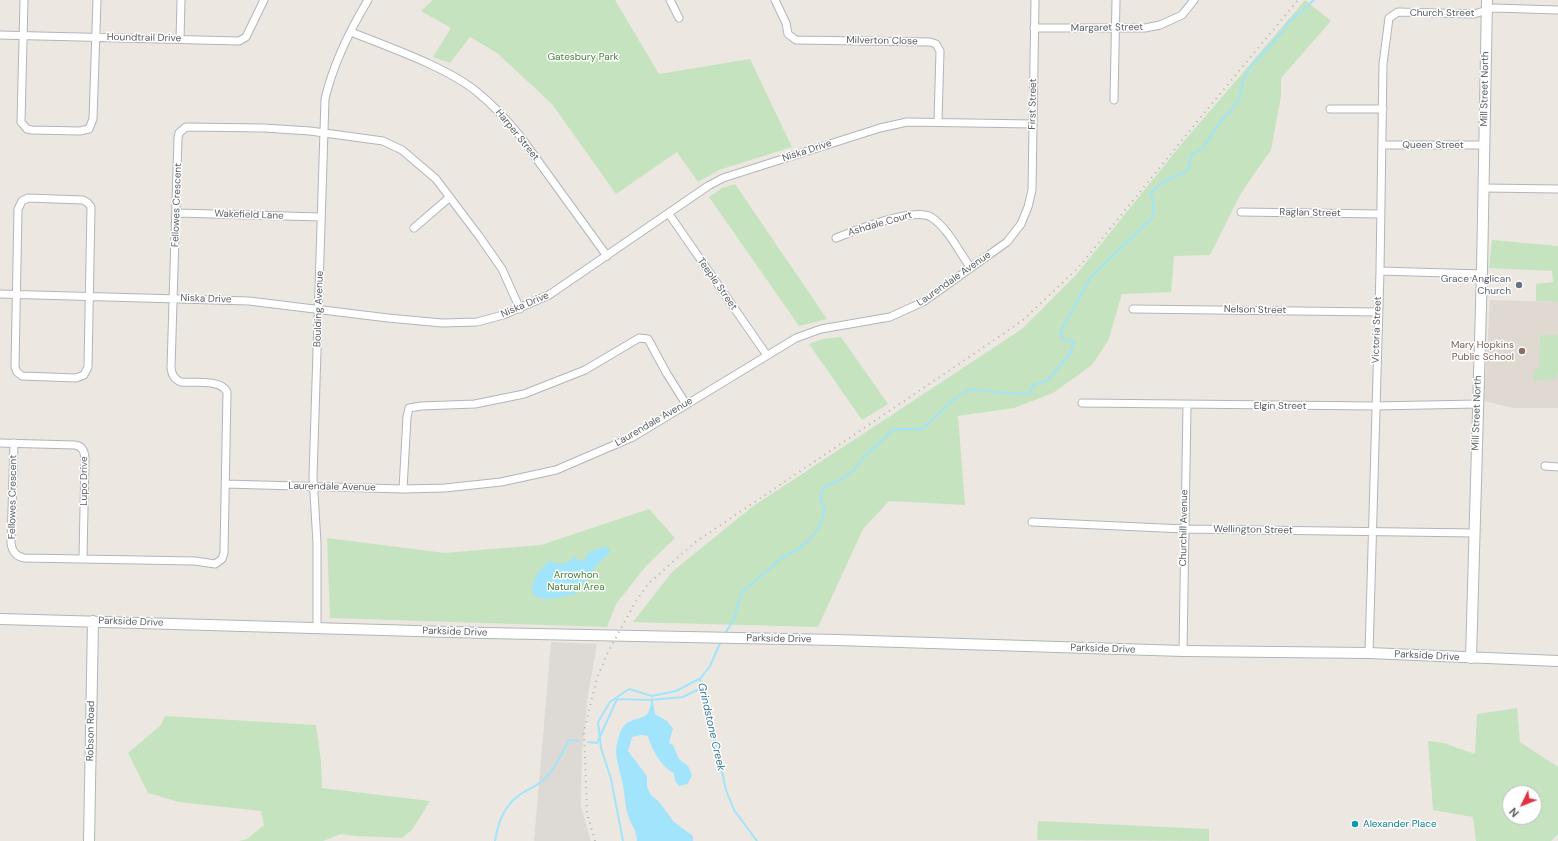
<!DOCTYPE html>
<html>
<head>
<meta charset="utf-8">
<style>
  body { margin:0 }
  #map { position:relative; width:1558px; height:841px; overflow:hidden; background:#ece8e1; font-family:"DM Sans",sans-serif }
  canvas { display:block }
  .north { position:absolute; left:1502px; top:785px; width:40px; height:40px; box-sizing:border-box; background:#fff; border:1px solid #bdbfc0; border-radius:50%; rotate:227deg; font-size:11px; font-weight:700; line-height:16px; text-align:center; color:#5a5f61 }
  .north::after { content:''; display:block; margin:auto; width:14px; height:18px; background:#e13244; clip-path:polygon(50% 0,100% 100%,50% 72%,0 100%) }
</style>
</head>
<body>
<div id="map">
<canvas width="1558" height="841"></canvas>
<div class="north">N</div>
</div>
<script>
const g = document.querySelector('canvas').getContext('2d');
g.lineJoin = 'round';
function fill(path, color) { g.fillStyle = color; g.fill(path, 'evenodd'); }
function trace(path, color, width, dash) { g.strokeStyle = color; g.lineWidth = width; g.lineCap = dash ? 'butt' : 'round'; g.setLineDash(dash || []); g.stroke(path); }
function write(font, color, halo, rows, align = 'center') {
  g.font = font + ' "DM Sans",sans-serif'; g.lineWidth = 3; g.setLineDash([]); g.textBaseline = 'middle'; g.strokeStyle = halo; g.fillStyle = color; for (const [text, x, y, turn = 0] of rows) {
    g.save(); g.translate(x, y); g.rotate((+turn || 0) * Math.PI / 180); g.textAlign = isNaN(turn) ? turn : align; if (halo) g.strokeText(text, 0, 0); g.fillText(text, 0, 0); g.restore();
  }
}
const industrial = new Path2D(`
  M551 642 597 644 588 696 582 752 581 806 591 841H534Z`);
const education = new Path2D(`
  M1490 300 1558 302V408H1513L1484 401Z`);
const green = new Path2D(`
  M433 0H615L659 74 750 59 792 147 719 170 698 182 677 152 616 194 552 104 497 53 470 37 450 63 433 57 451 28 421 11Z
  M1305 0 1331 21 1281 78V96L1271 150 1241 193 1210 255 1174 256 1171 292 1122 294 1108 341 1092 365 1053 393 1014 408 958 416 965 505 889 501 863 529 818 627 633 622 673 571 752 507 1022 329 1076 275 1180 146Z
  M735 184 827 319 799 326 709 197 722 188Z
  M1492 240 1558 246V302L1536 301V284L1553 282 1552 271 1489 268Z
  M1540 335H1558V373L1555 379 1533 380 1534 369H1539Z
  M841 337 888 404 862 420 809 344 823 339Z
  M649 509 675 538 646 566 616 604 607 627 330 618 327 538 445 553 541 545Z
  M1517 708 1520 742 1558 767V834L1551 841H1476L1473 817 1433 810 1428 741 1444 743 1475 754 1477 714ZM1510 793H1534V817H1510Z
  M165 716 316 725 321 761 322 788 430 801 412 830 402 838 355 836 341 834 323 841H239L247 839 264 825 261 811 179 802 148 793 128 753 161 725Z
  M1038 821 1209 829V841L1037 840Z`);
const water = new Path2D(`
  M604 547 609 548 610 552 595 567 577 593 563 597 544 599 538 598 532 592C532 577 539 571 549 561L560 564 571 561 573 557 581 561 585 559 589 552Z
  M652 696 655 714 667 721 673 728 669 743 673 745 679 759 688 766 692 775 688 784 679 786 675 781 674 773C662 768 651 749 648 736L641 735 632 737 628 751 647 776V787L651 795 659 802 674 822 693 836V841H637C636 828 633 829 629 818 625 808 625 796 623 785 619 763 611 753 621 731 627 715 645 722 649 711 651 707 651 700 652 696Z`);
const stream = new Path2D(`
  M724 635 733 621 742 592 782 558 797 550 810 539 821 524 825 509 820 498 824 487 842 479 854 470 864 457 894 429H922L958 396 970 389 1003 393 1029 394 1033 385 1047 381 1070 354 1074 341 1063 340 1060 332 1091 277 1153 217 1154 207 1151 192 1164 182 1188 170 1191 155 1203 148 1220 122 1230 112 1239 99 1243 81 1252 65 1279 36 1289 22 1314 0
  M721 641 710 666 700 679 707 713 717 748 726 790 734 810 757 841
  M588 742 597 743 617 699 650 700 683 697 701 688
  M495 841C498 823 503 808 518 796 526 790 535 787 542 781 554 771 562 754 569 740L579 741
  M623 841 611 779 601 748 598 722 610 702 629 689 652 696 676 691 699 679`);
const street = new Path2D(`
  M24 0 21 122 27 129 32 130 80 131 89 129 93 119 97 0
  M670 0 679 18
  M775 0 786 23 788 34 796 40 930 42 936 44 940 51 938 122
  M1034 28H1145L1160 25 1182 15 1194 0
  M351 32C388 47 447 67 477 92 493 105 507 120 520 136L607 256
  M0 35 239 41 246 37 264 0
  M180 39 181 0
  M1114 100 1116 0
  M1330 109H1383
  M1383 145H1484
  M1484 188 1558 189
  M28 198 83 200 88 203 91 207 88 367 84 375 76 378 22 376 17 372 15 367 18 209 22 201Z
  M1241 212 1380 214
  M177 213 321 217
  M669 214 766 354
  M414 228 450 197
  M836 238C856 230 913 207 931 217 948 228 959 252 971 268
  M1380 271 1482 274
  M0 294 249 301 388 318 442 323 477 322 503 315 549 295 708 186 723 178 880 128 907 122 1033 124
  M1133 309 1378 312
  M1082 403 1375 406 1477 404
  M0 443 75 445C83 446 85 453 85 460L83 558
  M14 443 11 543C12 551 15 556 24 558L195 561 215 564 222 559 224 553 227 392C221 379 194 383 181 382 174 379 172 375 171 368L178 138 179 133 186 127 264 128 310 131 383 141 402 150 436 179 479 236 502 269 520 309
  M1545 466 1558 467
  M226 484 403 489 445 488 501 482 556 470 633 437 796 338 821 329 890 317 923 302 1007 242 1021 224 1028 207 1032 190 1035 0
  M403 489 407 417 409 408 421 406 475 404 524 394 585 370 639 338 648 339 667 374 686 404
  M1032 522 1184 529 1474 533
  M317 627V543L313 477 325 99C333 65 350 30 368 0
  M1183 651 1187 406
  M1369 653 1380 271 1383 64 1389 18 1398 12 1474 14 1494 8 1558 10`);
const secondary = new Path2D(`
  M0 619 486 633 837 640 1183 651 1369 653 1558 661
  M1471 658 1482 270 1487 0
  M89 841 93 621`);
const rail = new Path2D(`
  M595 841 587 813 584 731 597 678 608 652 636 601 648 584 694 543 984 347 1023 320 1078 268 1205 112 1298 0`);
const markers = [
  [1519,285,4,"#6b7280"],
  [1522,351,4,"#8d6e63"],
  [1355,824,4,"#0f9aa8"]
];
const streetNames = [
  ["Church Street",1442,13],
  ["Margaret Street",1107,28,-1],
  ["Houndtrail Drive",144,38,1],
  ["Milverton Close",882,41,1],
  ["Mill Street North",1485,89,-89],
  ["First Street",1033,104,-89],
  ["Harper Street",517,135,51],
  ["Queen Street",1433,145],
  ["Niska Drive",807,151,-18],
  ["Fellowes Crescent",177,205,-88],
  ["Raglan Street",1310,213,1],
  ["Wakefield Lane",249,215,2],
  ["Ashdale Court",880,224,-16],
  ["Laurendale Avenue",954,279,-35],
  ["Teeple Street",717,284,55],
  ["Niska Drive",206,299,2],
  ["Niska Drive",525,305,-23],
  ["Boulding Avenue",319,309,-88],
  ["Nelson Street",1255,310,1],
  ["Victoria Street",1377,330,-88],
  ["Elgin Street",1280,406],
  ["Mill Street North",1477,413,-88],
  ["Laurendale Avenue",654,422,-30],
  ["Lupo Drive",84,481,-90],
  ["Laurendale Avenue",332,487,1],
  ["Fellowes Crescent",13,497,-89],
  ["Churchill Avenue",1184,528,-89],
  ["Wellington Street",1253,530,1],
  ["Parkside Drive",131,622,2],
  ["Parkside Drive",455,632,2],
  ["Parkside Drive",779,639,1],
  ["Parkside Drive",1103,649,2],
  ["Parkside Drive",1427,656,3],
  ["Robson Road",91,731,-89]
];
const parkNames = [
  ["Gatesbury Park",583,57],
  ["Arrowhon",576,575],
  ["Natural Area",576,587]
];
const worshipNames = [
  ["Grace Anglican",1511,279],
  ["Church",1511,291]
];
const educationNames = [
  ["Mary Hopkins",1514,345],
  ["Public School",1514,357]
];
const cultureNames = [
  ["Alexander Place",1363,824]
];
const waterNames = [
  ["Grindstone Creek",711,727,77]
];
fill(industrial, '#dddad6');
fill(education, '#dfd9d2');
fill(green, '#c5e3be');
fill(water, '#a2e4fb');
trace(stream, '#a2e4fb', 2);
trace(street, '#b2b5b8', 9);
trace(secondary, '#b1b6b8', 12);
trace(street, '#fff', 7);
trace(secondary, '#fff', 10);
trace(rail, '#b0b1b1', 2, [1, 5]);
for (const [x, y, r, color] of markers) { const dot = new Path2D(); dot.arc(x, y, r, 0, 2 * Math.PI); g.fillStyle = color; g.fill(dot); trace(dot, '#fff', 1.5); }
write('10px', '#5a5f61', '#fff', streetNames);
write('10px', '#428238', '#fff', parkNames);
write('10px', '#5b616d', '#fff', worshipNames, 'right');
write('10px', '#785e54', '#fff', educationNames, 'right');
write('10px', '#0d838f', '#fff', cultureNames, 'left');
write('italic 11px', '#3b7b9b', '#fff', waterNames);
</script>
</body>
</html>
